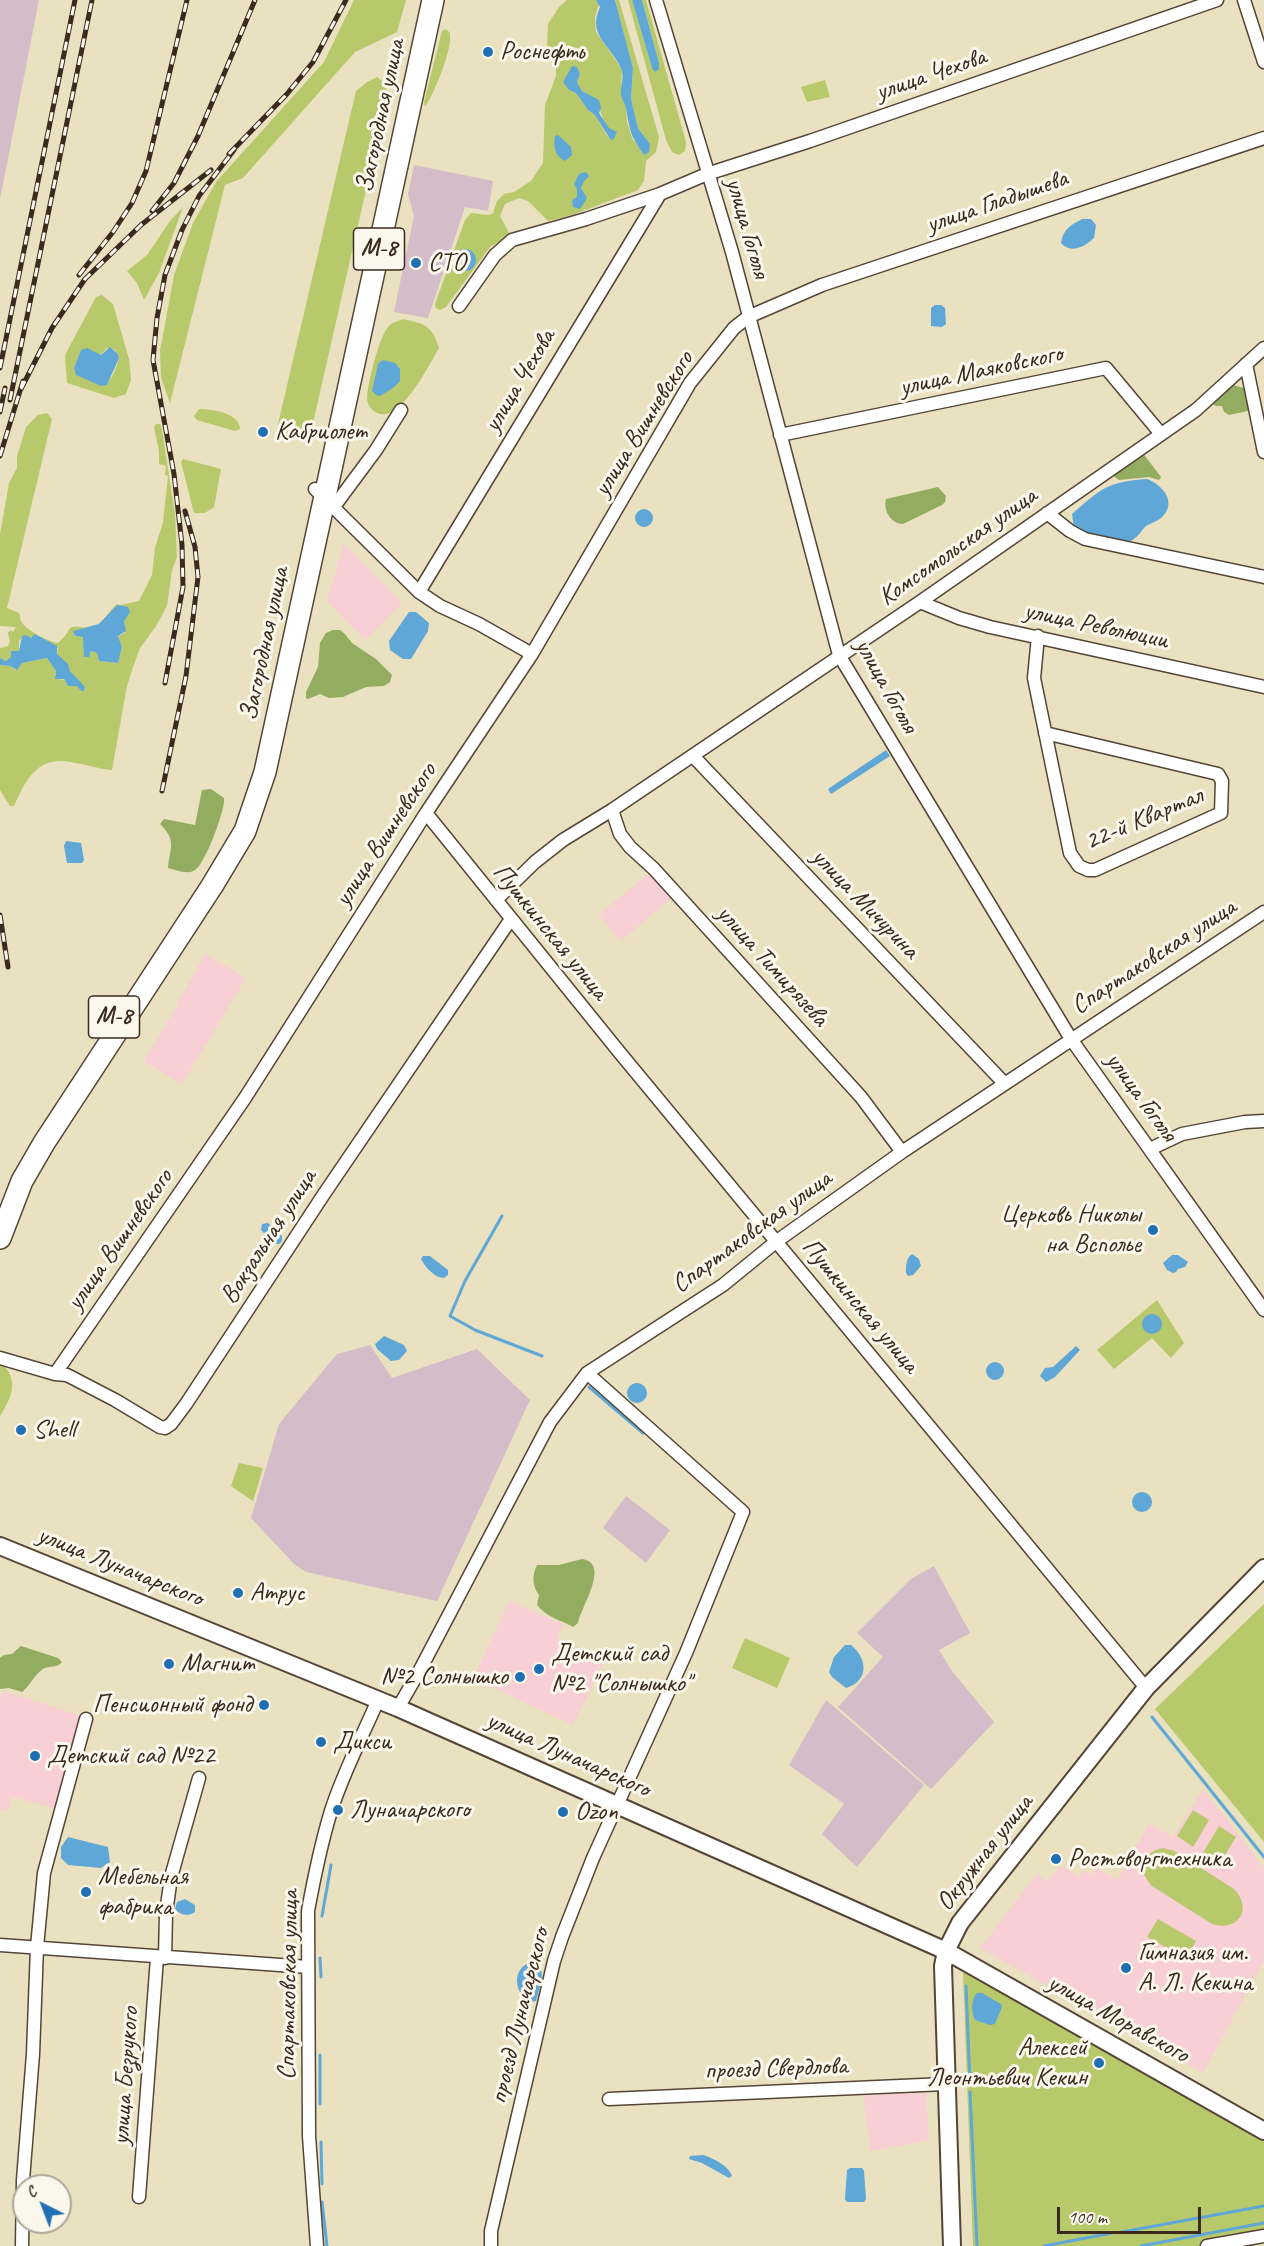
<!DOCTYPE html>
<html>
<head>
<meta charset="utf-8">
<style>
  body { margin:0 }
  #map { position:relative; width:1264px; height:2246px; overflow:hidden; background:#e9e1bf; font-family:Caveat,sans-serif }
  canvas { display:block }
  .north { position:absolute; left:12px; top:2174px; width:60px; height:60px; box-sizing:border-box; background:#fbf7ec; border:2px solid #aea59a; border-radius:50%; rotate:318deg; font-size:16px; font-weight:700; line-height:24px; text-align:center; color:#3b2a1e }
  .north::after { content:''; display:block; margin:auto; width:21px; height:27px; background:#1f6fb2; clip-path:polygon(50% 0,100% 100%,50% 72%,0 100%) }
  .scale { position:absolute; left:1057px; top:2207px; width:144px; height:27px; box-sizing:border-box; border:3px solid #3b2a1e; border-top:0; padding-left:8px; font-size:18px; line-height:21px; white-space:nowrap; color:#3b2a1e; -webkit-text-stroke:4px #fbf7ec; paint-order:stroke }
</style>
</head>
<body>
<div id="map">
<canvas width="1264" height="2246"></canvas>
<div class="north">С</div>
<div class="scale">100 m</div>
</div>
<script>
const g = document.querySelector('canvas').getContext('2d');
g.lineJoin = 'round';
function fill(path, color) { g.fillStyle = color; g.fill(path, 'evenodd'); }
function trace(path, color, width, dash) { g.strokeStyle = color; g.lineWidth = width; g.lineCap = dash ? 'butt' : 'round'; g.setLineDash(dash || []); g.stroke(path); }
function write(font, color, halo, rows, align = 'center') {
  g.font = font + ' Caveat,sans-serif'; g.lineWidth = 6; g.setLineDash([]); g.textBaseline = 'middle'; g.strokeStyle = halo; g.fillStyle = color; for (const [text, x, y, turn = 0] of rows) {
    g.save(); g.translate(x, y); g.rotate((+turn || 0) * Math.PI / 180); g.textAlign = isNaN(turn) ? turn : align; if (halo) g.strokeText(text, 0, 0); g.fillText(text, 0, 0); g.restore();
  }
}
const built = new Path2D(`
  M344 543 402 603 365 640 327 601Z
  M650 872 671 898 621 941 599 915Z
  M205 954 246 978 182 1084 144 1061 179 1003 178 1002Z
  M509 1601 563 1624 557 1638 605 1660 573 1725 473 1679Z
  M3 1691 79 1715 59 1809 12 1797 7 1811 0 1808V1698Z
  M1203 1789 1264 1868V1961L1203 2073 980 1948 1037 1874 1047 1882 1060 1866 1079 1877 1083 1870 1092 1875 1096 1868 1118 1879 1149 1824 1173 1837Z
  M926 2090 929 2140 871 2151 864 2102 866 2093Z`);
const industrial = new Path2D(`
  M0 0H39L0 199Z
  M414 165 493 181 488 211 465 207 428 318 394 312 414 216 408 194Z
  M370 1345 392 1378 477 1349 530 1400 437 1601 306 1572 294 1564 251 1518 279 1424 337 1354Z
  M626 1496 670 1530 646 1563 603 1528Z
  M934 1566 970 1633 939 1650 952 1671 994 1722 931 1789 838 1707 883 1657 857 1633 911 1579Z
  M826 1700 924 1785 857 1867 822 1834 844 1804 789 1765Z`);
const green = new Path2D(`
  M354 0H406L397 32 355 52 243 178 225 185 170 403 161 378 160 351 174 275 193 223 216 182 324 62Z
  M567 0H596L599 4 595 17 596 32 622 69 621 94 626 107 627 122 632 138 644 155 650 144 638 128 631 99 633 68 615 0H619L659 137 656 152 646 161 644 181 638 190 575 214 548 221 528 201 519 198 505 204 500 216 509 233 507 237 490 247 446 307 440 310 436 308 435 304 465 220 471 213 489 215 493 213 497 201 504 194 514 192 531 181 543 163 545 105 556 76V58L547 46 548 24 559 7ZM577 67 580 74 577 82 582 91 598 100C599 115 608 124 609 139L595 115 588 110 576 93Z
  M628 0H632L652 68 659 63 642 0H646L686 142 685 151 679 155 672 152 666 140Z
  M445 29C448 31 450 31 450 36 452 50 433 96 425 107L424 102 442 31Z
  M377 77 386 84V102L313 423 307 434 296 438 282 430 278 424 356 91 367 82Z
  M825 80 830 97 807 102 801 87Z
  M183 207 159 273 144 300 137 283 127 271 147 255 170 221Z
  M102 295 113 304 129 359 131 380 126 394 114 398 67 383 65 355 96 297ZM107 348 115 350 119 358C116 368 111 385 101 386L74 368 81 350 101 355Z
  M403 319C425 324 432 325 439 348 429 365 400 424 377 413 371 410 367 404 367 398 367 385 380 332 390 325 393 322 399 321 403 319Z
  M199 409C212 409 240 413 240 429L235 431 197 420 194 416Z
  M47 413 52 419 7 608 19 613C20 616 20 620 22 623 27 630 49 642 58 643L65 636 70 628C77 625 83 629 90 627 104 625 108 611 117 604L121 605 139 601 152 575 155 548 163 522 168 476 165 475 166 466 159 464V451L154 427 156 424H160L162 429 175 515 177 557 172 570 167 606 156 626 140 648 133 667 127 686 112 770C99 769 88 765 75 763 39 754 27 777 14 806H10L0 790V665L10 666 16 670 22 663 47 658 56 671 55 676 57 679 65 680 68 686 77 685 81 691 85 690 57 654 58 648 37 634 31 638 23 636 19 641V651H11V658L6 661 0 658V648L8 646 10 642 8 633 11 630 13 632 16 627 0 626V535L9 483 17 468V456L26 427 38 415ZM119 605 129 614 124 622 125 633 118 636 122 647 118 663 99 661 97 653 91 651 89 657 86 656 83 637 74 636 75 630 78 631 99 624Z
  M183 459 221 469 214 507 205 513H194L181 462Z
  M1157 1300 1184 1343 1171 1358 1152 1338 1114 1369 1097 1350Z
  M0 1362C20 1379 12 1397 0 1416Z
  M239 1463 263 1468 253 1501 231 1486Z
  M1264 1604V1842L1155 1709Z
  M745 1638 790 1658 777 1688 732 1668Z
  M1193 1810 1209 1820 1193 1847 1177 1836Z
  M1219 1826 1236 1837 1220 1863 1203 1853Z
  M1163 1848 1174 1851 1234 1889C1253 1909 1239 1932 1212 1924L1152 1886C1136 1869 1141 1853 1163 1848Z
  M1158 1919 1196 1941 1186 1958 1147 1937Z
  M963 1972 1264 2137V2239L1253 2246H973Z`);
const forest = new Path2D(`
  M1233 385 1244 388 1250 406 1248 411 1229 415 1224 412 1222 406H1216L1213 404Z
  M1142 452 1161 477 1159 480 1149 477 1119 480 1112 475Z
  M938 487 946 496 945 502 942 505 903 524C891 524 883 510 886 499Z
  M333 630H340L345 634 352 643 376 659 392 675 390 682 384 686 366 687 343 697 329 698 320 694 308 699 306 698V692L318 667 320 643 326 633Z
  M211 789 224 798C226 808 205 865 195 870 188 875 176 870 168 868 170 847 177 841 160 824L164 819 195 825 202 790Z
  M582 1559C611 1563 581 1607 578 1623L573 1627C561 1620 546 1617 537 1605L539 1595C532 1586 532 1575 537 1565H559Z
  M21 1646 58 1658 62 1662C56 1669 50 1665 43 1669 34 1675 30 1686 22 1692L9 1688 0 1689V1658L4 1655 12 1654Z`);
const water = new Path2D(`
  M596 0H615L633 68 631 99 638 128 650 144 649 152 644 155C630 135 630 131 626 108 625 104 622 100 621 95 620 86 625 77 621 68 610 44 587 36 600 7Z
  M632 0H642L659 63V69L655 72 652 68Z
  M572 66 577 67 580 74 577 82 582 91 599 100 601 108 599 113 609 128 617 132 613 140 610 139 595 115 588 110 576 93 569 90 563 82Z
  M558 135 571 147 572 155 565 161C555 156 553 147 555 136Z
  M586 172 589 176 584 181 581 188 587 198 580 209 573 207 572 200 577 197V189L574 184 579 174Z
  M1082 219H1091L1096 225 1094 238C1085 247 1070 254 1061 243 1063 229 1071 225 1082 219Z
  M454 260a11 11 0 1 1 22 0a11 11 0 1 1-22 0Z
  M935 305H941L945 308 946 324 942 327 931 326V308Z
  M110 347 117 353 119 358 107 385 101 386 76 375 74 368 81 350 87 348 101 355Z
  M383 360 395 363 400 369V381L393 388 380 396 376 395 372 391 378 364Z
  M1147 479C1161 484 1177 501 1163 516 1159 521 1151 523 1146 526 1140 532 1137 539 1128 542L1081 533 1074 528 1072 514C1101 489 1106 482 1147 479Z
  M635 518a9 9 0 1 1 18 0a9 9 0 1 1-18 0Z
  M117 605 128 607 130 612 124 622 126 631 118 636 122 647 118 663 99 661 97 653 91 651 89 657H84L83 637 75 636 73 631 99 624Z
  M409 612H416L429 623 428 631 411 659H403L390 650 389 641Z
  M35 634 57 646V654L68 664 70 671 85 687 84 691H81L77 686H68L64 679H55L56 671 47 658 22 663 17 670 10 666 0 665V658L6 661 11 657V651H19L22 636 26 635 31 638Z
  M886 750 890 756 831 794 828 789Z
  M66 841 81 843 84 860 82 863H67L64 846Z
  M268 1223 282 1236V1241L279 1244H275L261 1230 262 1224Z
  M912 1254 919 1259 921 1266 913 1275 908 1276 906 1273C906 1266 906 1258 912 1254Z
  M1172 1255H1178L1188 1262 1185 1267 1178 1269 1176 1272 1173 1273 1167 1270 1163 1263Z
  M423 1256H430L448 1270V1275L444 1278C435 1278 425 1267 421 1259Z
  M1142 1324a10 10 0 1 1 20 0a10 10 0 1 1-20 0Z
  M384 1336 404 1345 407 1351 399 1360 391 1361 377 1349 375 1344Z
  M1076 1346 1080 1350 1055 1377 1046 1382 1040 1376 1045 1368 1053 1367Z
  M986 1371a9 9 0 1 1 18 0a9 9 0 1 1-18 0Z
  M627 1393a10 10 0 1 1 20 0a10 10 0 1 1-20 0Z
  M1132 1502a10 10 0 1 1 20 0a10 10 0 1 1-20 0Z
  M845 1645H851C868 1659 869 1681 846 1688L832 1677 829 1672 834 1657Z
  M68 1837 108 1847 110 1862 101 1868 68 1865 61 1858V1847Z
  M185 1899 195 1905V1912C188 1917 180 1915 175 1909L177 1902Z
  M531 1962C550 1966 539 1988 536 2001L530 2002C514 1993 511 1969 531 1962Z
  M977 1993H982L1001 2004 1002 2007 995 2024 990 2025 975 2020C971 2012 971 1999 977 1993Z
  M703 2155C713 2158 729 2166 732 2176L729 2178 702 2163 689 2159 690 2156Z
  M850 2168H862L864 2171 866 2199 864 2202H847L845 2199 847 2170Z`);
const stream = new Path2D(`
  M502 1216 465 1281 450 1316 475 1330 542 1356
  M589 1387 643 1433
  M1152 1717 1264 1857
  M322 1916 331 1865
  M320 1958 321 1977
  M966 1986 970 2082
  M970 2092 977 2245
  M320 2104V2055
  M321 2142 322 2184
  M322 2202 327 2246
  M1122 2232 1264 2206
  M1044 2246 1112 2233
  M1141 2246 1264 2223`);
const street = new Path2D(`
  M656 0 732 252 839 655 1071 1039 1264 1310
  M1244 0 1264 62
  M459 306 495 255 512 240 586 219 660 194
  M1246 364 1264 452
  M780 435 1106 368 1161 434
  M315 489 419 592 440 606 479 624 532 654
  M333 508 376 450 401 410
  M1047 513 1070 531 1085 539 1264 577
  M419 592 660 194 707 174 810 141 1217 0
  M920 602 959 618 990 627 1264 687
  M1038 636 1034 678 1070 853 1079 866 1088 870H1095L1221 813 1222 781 1218 774 1045 733
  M693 756 1004 1083
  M612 810 620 834 630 847 654 869 861 1097 902 1152
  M426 813 620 1053 1146 1688
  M496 900 535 862 563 840 612 810 920 602 1196 410 1264 348
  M1150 1149 1182 1134 1245 1122 1264 1121
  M0 1358 55 1374 67 1375 115 1400 160 1427 165 1428 171 1424 186 1404 324 1194 511 919
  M55 1374 245 1098 426 813 532 654 690 383 734 328 748 317 822 285 1264 138
  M398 1708 421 1668 550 1422 587 1373 723 1285 777 1241 902 1152 1264 912
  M0 1945 308 1967
  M165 1958 166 1913 171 1877 199 1778
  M609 2099 945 2084
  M139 2197 157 1958
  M22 2246 23 2180 33 2054 37 1947 44 1873 86 1719
  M317 2246 309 2136 308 1911C314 1878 321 1844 331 1811 343 1773 362 1737 378 1700
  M491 2246V2231L554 1961 562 1937 593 1858 686 1653 743 1512 587 1373
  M1207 2246 1264 2236`);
const secondary = new Path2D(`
  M0 1546 398 1708 946 1951 1264 2131
  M952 2246 943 1966 946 1951 960 1923 1146 1688 1264 1568`);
const highway = new Path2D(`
  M0 1238 22 1181 44 1143 212 886 245 831 265 772 433 0`);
const rail = new Path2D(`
  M229 154 287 94 313 62 346 0
  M152 211 174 183 198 136 255 0
  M79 275 113 232 132 203 146 171 187 0
  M0 368 75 0
  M21 389 52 328 85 279 141 225 211 170
  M10 400 92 0
  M0 412 5 388
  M0 456 23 381
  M165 683 183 587 182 545 174 474 153 360 157 318 165 275 182 230 199 196 234 150
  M162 791 186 676 198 577 195 547 185 511
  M0 915 8 967`);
const markers = [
  [488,52,6,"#1f6fb2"],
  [416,263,6,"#1f6fb2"],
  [263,432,6,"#1f6fb2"],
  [1153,1230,6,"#1f6fb2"],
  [21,1430,6,"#1f6fb2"],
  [238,1593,6,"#1f6fb2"],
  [169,1664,6,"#1f6fb2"],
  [539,1669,6,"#1f6fb2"],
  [520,1677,6,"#1f6fb2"],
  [264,1705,6,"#1f6fb2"],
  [321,1742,6,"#1f6fb2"],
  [35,1756,6,"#1f6fb2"],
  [338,1810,6,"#1f6fb2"],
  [563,1812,6,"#1f6fb2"],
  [1056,1859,6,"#1f6fb2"],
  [86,1892,6,"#1f6fb2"],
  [1126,1968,6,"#1f6fb2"],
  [1099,2063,6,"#1f6fb2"]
];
const shields = [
  [379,249,51],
  [114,1017,51]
];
const shieldNames = [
  ["М-8",379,249],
  ["М-8",114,1017]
];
const poiNames = [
  ["Роснефть",500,52],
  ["СТО",428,263],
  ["Кабриолет",275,432],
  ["Церковь Николы",1141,1215,"right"],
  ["на Всполье",1141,1245,"right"],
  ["Shell",33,1430],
  ["Атрус",250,1593],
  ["Детский сад",551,1654],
  ["№2 \"Солнышко\"",551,1684],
  ["Магнит",181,1664],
  ["№2 Солнышко",508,1677,"right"],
  ["Пенсионный фонд",252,1705,"right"],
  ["Дикси",333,1742],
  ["Детский сад №22",47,1756],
  ["Луначарского",350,1810],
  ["Ozon",575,1812],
  ["Ростоворгтехника",1068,1859],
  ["Мебельная",98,1877],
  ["фабрика",98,1907],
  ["Гимназия им.",1138,1953],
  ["А. Л. Кекина",1138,1983],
  ["Алексей",1087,2048,"right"],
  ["Леонтьевич Кекин",1087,2078,"right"]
];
const streetNames = [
  ["улица Чехова",931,75,-19],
  ["Загородная улица",381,116,-78],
  ["улица Гладышева",997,202,-19],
  ["улица Гоголя",747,228,74],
  ["улица Маяковского",981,371,-12],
  ["улица Чехова",520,381,-59],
  ["улица Вишневского",644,424,-58],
  ["Комсомольская улица",958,547,-35],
  ["улица Революции",1096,626,12],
  ["Загородная улица",265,644,-78],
  ["улица Гоголя",886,686,61],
  ["22-й Квартал",1144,819,-23],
  ["улица Вишневского",386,835,-57],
  ["улица Мичурина",865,904,46],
  ["Пушкинская улица",550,932,51],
  ["Спартаковская улица",1154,957,-33],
  ["улица Тимирязева",772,966,48],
  ["улица Гоголя",1141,1097,54],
  ["Спартаковская улица",752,1232,-36],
  ["Вокзальная улица",269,1237,-57],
  ["улица Вишневского",120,1240,-55],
  ["Пушкинская улица",860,1306,50],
  ["улица Луначарского",120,1567,22],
  ["улица Луначарского",568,1755,24],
  ["Окружная улица",985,1853,-52],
  ["Спартаковская улица",289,1985,-89],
  ["проезд Луначарского",520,2016,-76],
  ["улица Моравского",1118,2019,29],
  ["проезд Свердлова",776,2069,-2],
  ["улица Безрукого",126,2076,-86]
];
fill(built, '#f7cfd4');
fill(industrial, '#d2bdc8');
fill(green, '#b8c96c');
fill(forest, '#92ad60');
fill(water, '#5fa7d6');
trace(stream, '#5fa7d6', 3);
trace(street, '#554536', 15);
trace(secondary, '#554536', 20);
trace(highway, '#554536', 24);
trace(street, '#fff', 12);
trace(secondary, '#fff', 16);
trace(highway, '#fff', 21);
trace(rail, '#3b2a1e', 5);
trace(rail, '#fbf7ec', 3, [9]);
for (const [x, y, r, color] of markers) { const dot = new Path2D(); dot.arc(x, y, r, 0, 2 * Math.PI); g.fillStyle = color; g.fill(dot); trace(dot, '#fbf7ec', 2); }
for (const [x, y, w] of shields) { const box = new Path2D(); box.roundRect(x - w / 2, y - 21, w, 42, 4.5); g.fillStyle = '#fbf7ec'; g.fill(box); trace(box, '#3b2a1e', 1.5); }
write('bold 24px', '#3b2a1e', null, shieldNames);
write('26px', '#3b2a1e', '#fbf7ec', poiNames, 'left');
write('26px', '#3b2a1e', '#fbf7ec', streetNames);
</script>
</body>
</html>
